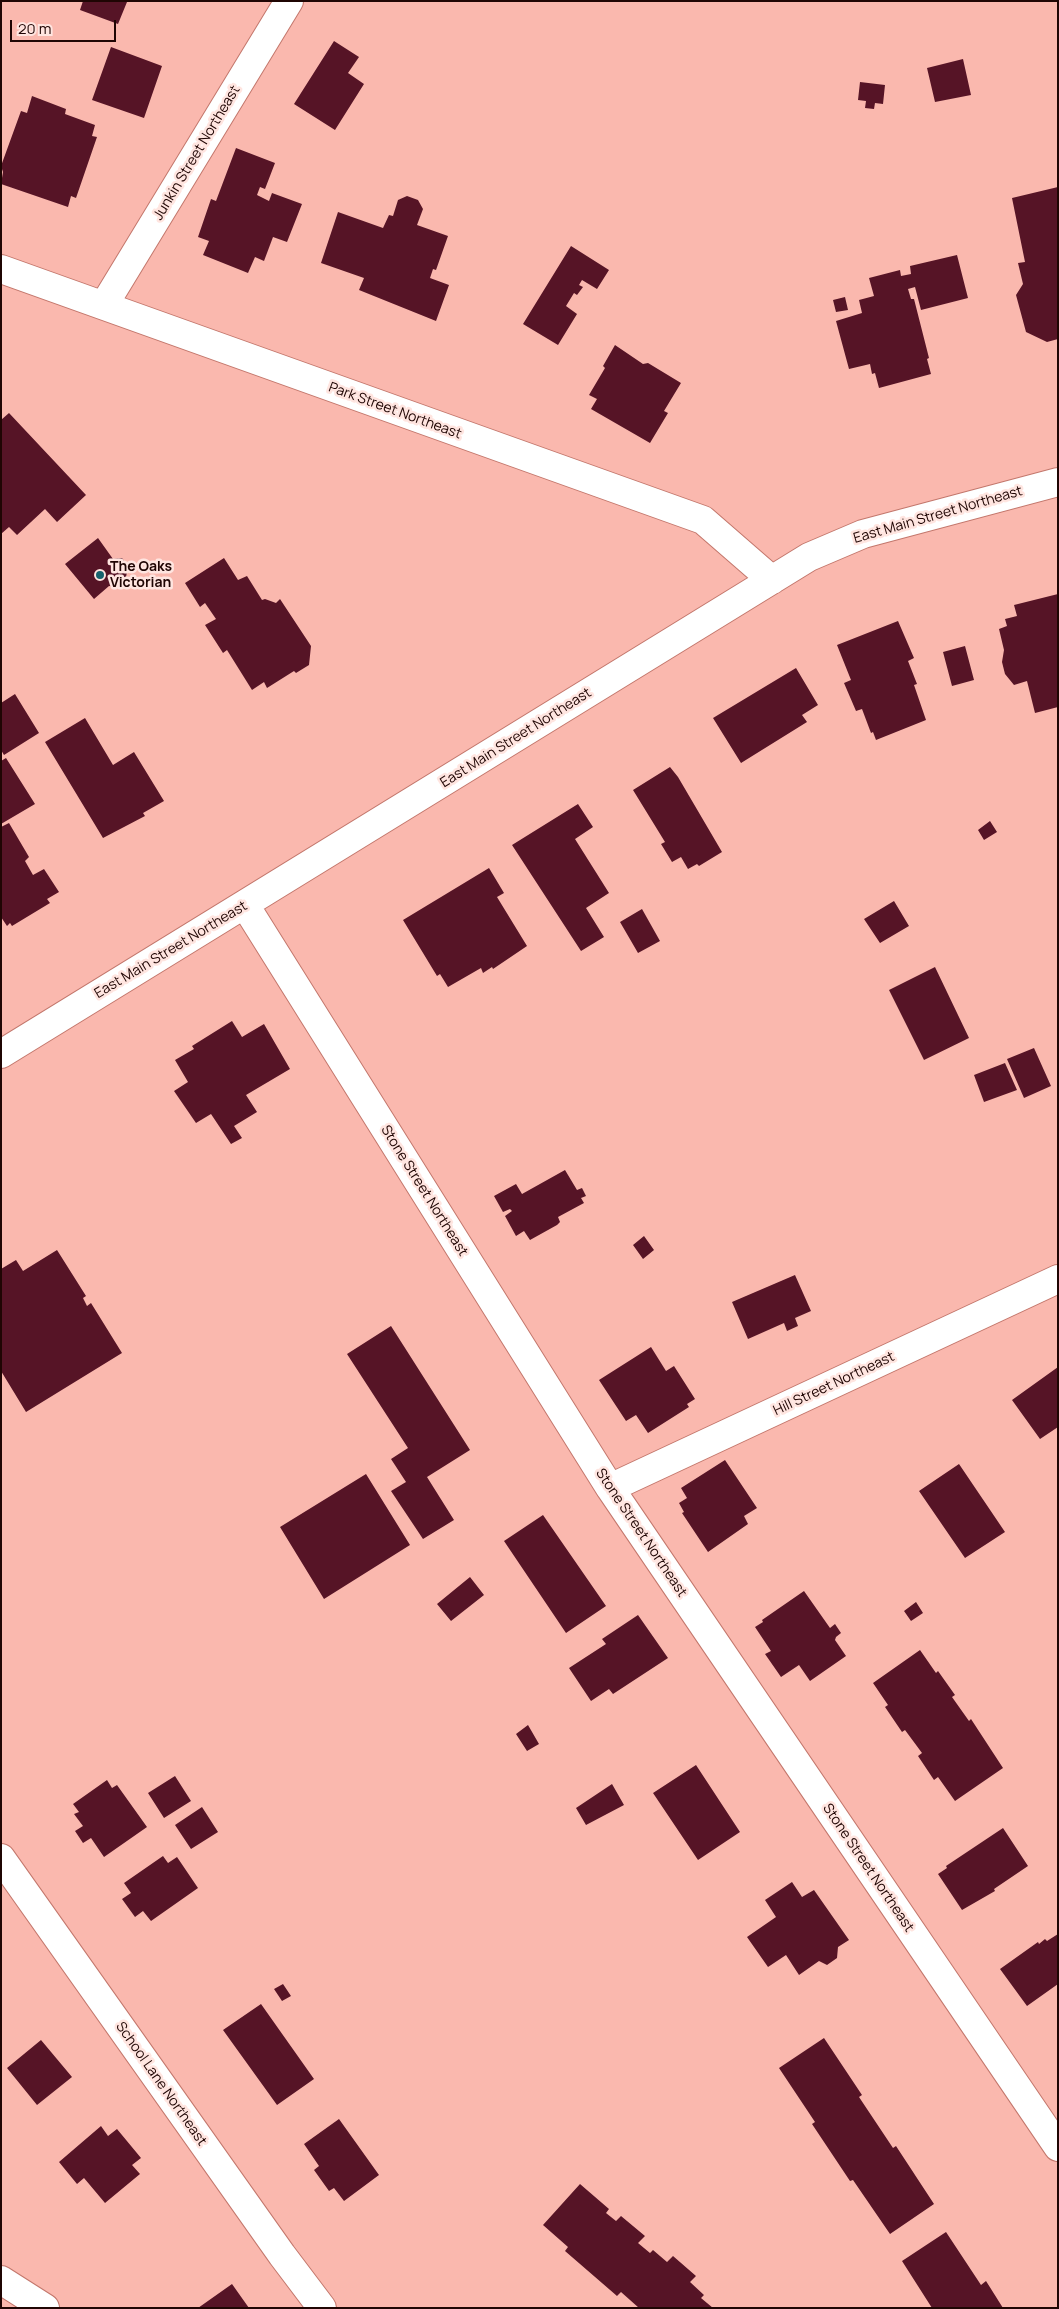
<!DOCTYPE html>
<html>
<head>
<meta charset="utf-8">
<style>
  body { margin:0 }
  #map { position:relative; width:1059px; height:2309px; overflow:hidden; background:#fab8ae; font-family:Manrope,sans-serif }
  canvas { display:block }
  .frame { position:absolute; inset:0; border:2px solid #1f0503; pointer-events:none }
  .scale { position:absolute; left:10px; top:20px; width:106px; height:22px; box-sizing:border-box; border:2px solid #1f0503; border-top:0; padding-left:6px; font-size:15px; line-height:18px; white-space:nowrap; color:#1f0503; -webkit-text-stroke:4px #ffe5e0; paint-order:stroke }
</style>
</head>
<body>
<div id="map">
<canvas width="1059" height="2309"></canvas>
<div class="frame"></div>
<div class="scale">20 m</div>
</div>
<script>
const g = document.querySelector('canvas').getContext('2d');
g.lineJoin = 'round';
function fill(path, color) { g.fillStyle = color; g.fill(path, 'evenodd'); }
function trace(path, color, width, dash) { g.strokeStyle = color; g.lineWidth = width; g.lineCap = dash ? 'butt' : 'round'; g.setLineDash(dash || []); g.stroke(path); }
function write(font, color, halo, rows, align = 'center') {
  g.font = font + ' Manrope,sans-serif'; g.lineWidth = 5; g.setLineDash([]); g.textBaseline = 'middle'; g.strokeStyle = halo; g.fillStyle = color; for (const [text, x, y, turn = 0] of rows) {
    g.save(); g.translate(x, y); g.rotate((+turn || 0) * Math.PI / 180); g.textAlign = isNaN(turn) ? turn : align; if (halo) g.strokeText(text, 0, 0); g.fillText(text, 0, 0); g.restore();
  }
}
const building = new Path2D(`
  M83 1H125L127 2 118 24 80 10Z
  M334 41 359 57 348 73 364 84 335 130 294 104Z
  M111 47 162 66 144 118 92 100Z
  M963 59 971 95 935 102 927 68Z
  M860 82 885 85 883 104 875 103 874 109 865 108 866 101 858 100Z
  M32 96 66 109 65 114 95 125 92 136 97 137 76 198 71 196 68 207 1 184 3 172 1 166 21 111 27 113Z
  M236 148 275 163 265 189 260 187 257 195 269 201 272 193 302 204 287 242 273 237 264 261 255 257 248 273 203 255 209 241 198 237 211 199 216 201Z
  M1058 187V339L1047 342 1026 332 1016 295 1023 284 1018 263 1025 262 1012 198Z
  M407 196 418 200 423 209 417 225 448 236 436 270 433 269 430 278 449 285 436 321 359 290 364 278 321 263 338 212 383 228 389 215 393 216 398 200Z
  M571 246 609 270 597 289 582 280 579 285 583 287 577 295 574 293 566 306 577 314 558 345 523 324Z
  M957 255 968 298 921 310 915 287 908 289 911 299H914L929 358 927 359 931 374 879 388 875 373 872 374 870 364 849 369 836 321 862 313 859 300 874 296 869 278 900 270 901 276 911 274 910 266Z
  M845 297 848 310 836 312 833 300Z
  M615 345 643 364 648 363 681 383 664 411 668 413 650 443 591 409 597 399 589 395 605 368 603 366Z
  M9 413 86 495 57 522 45 509 17 535 9 527 1 534V420Z
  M98 538 113 559 122 558 128 567 125 582 117 587 109 586 94 599 65 564Z
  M224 558 238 580 247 576 262 600 265 599 276 603 280 599 311 646 309 665 296 673 294 671 267 688 264 682 252 690 227 650 223 653 205 625 216 619 205 603 200 607 185 583Z
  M1058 594V707L1035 713 1027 681 1014 685 1005 674 1002 662 1004 650 999 629 1007 626 1005 619 1017 616 1014 605Z
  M898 621 914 658 908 661 917 684 914 685 926 720 876 740 873 732 871 733 862 709 856 711 844 683 851 680 837 645Z
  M965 646 974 680 952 686 943 652Z
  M796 668 818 705 802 715 807 722 741 763 713 718Z
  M15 694 39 733 4 755 1 750V703Z
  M85 718 113 765 134 752 164 801 143 813 145 816 103 838 45 742Z
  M6 758 35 804 1 824V761Z
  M670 767 678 777 722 852 699 866 697 864 688 869 681 857 672 862 661 844 665 842 633 790Z
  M578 804 593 827 575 839 609 893 586 908 604 937 581 951 512 845Z
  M990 821 997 832 984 840 978 830Z
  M9 823 29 857 25 861 33 875 44 869 59 892 47 899 50 903 12 926 10 923 7 926 1 917V827Z
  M489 868 504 893 497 897 527 946 493 969 492 967 483 973 481 968 448 987 440 974 437 976 403 920Z
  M894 901 909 926 880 943 864 919Z
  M642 909 660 941 638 953 620 922Z
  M935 967 969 1038 924 1060 889 990Z
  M232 1021 242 1037 264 1024 290 1069 246 1095 257 1112 234 1126 242 1138 231 1144 211 1114 196 1123 174 1091 188 1082 175 1060 194 1049 192 1046Z
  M1034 1048 1051 1086 1024 1098 1007 1059Z
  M1005 1063 1017 1090 984 1102 974 1075Z
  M565 1170 577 1190 582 1188 586 1196 581 1198 584 1203 558 1217 560 1222 557 1225 530 1240 524 1231 516 1236 505 1216 512 1211 510 1209 503 1212 494 1196 516 1184 522 1194Z
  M644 1236 654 1250 643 1259 633 1245Z
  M57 1250 86 1296 83 1298 87 1306 91 1303 122 1353 26 1412 1 1371V1269L16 1260 23 1271Z
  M795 1275 811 1311 795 1318 798 1326 787 1331 784 1323 748 1339 732 1302Z
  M391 1326 470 1450 427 1477 454 1520 423 1539 391 1491 406 1482 391 1459 408 1448 347 1354Z
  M651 1347 666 1371 674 1366 695 1399 687 1404 689 1407 648 1433 636 1415 626 1421 599 1380Z
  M1058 1367V1427L1040 1439 1012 1400Z
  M725 1460 757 1508 744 1516 748 1524 708 1552 682 1513 684 1512 679 1503 687 1498 681 1488Z
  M959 1464 1005 1532 965 1558 919 1491Z
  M366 1474 410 1545 324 1599 280 1527Z
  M543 1515 606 1606 566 1633 504 1541Z
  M470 1577 484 1595 451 1621 437 1604Z
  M804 1591 830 1628 835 1624 841 1633 836 1637 835 1640 846 1656 810 1681 799 1665 781 1677 765 1654 771 1651 755 1627 763 1622 762 1620Z
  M916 1602 923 1613 911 1621 904 1611Z
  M638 1615 668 1658 613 1694 609 1689 591 1701 569 1668 606 1644 602 1639Z
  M920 1650 936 1673 938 1671 955 1695 952 1697 969 1721 971 1719 1003 1768 955 1801 938 1777 934 1780 918 1756 922 1753 905 1730 902 1732 885 1707 888 1705 873 1683Z
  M528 1725 539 1744 527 1751 516 1734Z
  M696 1765 740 1832 698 1860 653 1793Z
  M175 1776 191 1801 164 1818 148 1793Z
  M107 1780 112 1788 117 1785 147 1827 104 1857 91 1838 83 1843 75 1831 83 1826 74 1814 79 1812 73 1804Z
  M612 1784 624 1805 586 1825 576 1808Z
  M202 1807 218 1832 191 1849 175 1825Z
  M1003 1828 1028 1866 994 1889 995 1891 962 1910 938 1874 947 1868 946 1866Z
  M163 1856 168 1863 177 1857 198 1888 151 1921 143 1911 135 1917 122 1899 131 1893 124 1883Z
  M792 1882 802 1897 814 1890 849 1940 838 1947 837 1958 827 1965 819 1961 799 1975 786 1955 768 1967 747 1937 776 1917 765 1900Z
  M1058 1934V1984L1027 2006 1000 1969 1038 1942 1039 1944 1045 1939 1047 1941Z
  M283 1984 291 1996 282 2001 274 1989Z
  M261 2004 314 2079 277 2105 223 2030Z
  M824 2038 862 2095 859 2097 893 2148 896 2146 934 2204 890 2234 853 2180 850 2181 812 2124 815 2122 779 2068Z
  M41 2040 72 2077 37 2105 7 2068Z
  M339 2119 379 2175 344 2201 334 2188 329 2191 314 2170 319 2166 304 2144Z
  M101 2126 108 2136 117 2129 141 2158 132 2165 140 2174 105 2203 84 2178 77 2184 59 2162Z
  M580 2184 609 2209 606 2213 616 2221 621 2216 645 2236 638 2243 650 2253 653 2250 667 2262 673 2256 696 2276 690 2282 704 2295 701 2298 713 2308H639L621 2292 617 2296 565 2251 568 2247 543 2225Z
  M946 2232 981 2285 986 2281 1003 2308H932L902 2261Z
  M232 2284 249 2308H198Z`);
const minor = new Path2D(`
  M1 269 703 520 772 580
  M104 305 289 1
  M245 905 610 1488 1058 2147
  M1 1054 809 557 863 534 1058 482
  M610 1488 1058 1279
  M1 1858 282 2255 322 2308
  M1 2280 45 2308`);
const markers = [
  [100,575,5,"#16626d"]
];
const streetNames = [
  ["Junkin Street Northeast",197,153,-59],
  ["Park Street Northeast",395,411,20],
  ["East Main Street Northeast",938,515,-16],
  ["East Main Street Northeast",516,738,-32],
  ["East Main Street Northeast",171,950,-31],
  ["Stone Street Northeast",424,1191,58],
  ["Hill Street Northeast",834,1384,-25],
  ["Stone Street Northeast",641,1533,56],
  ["Stone Street Northeast",868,1868,56],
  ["School Lane Northeast",161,2084,55]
];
const poiNames = [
  ["The Oaks",110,567],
  ["Victorian",110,583]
];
fill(building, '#561426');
trace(minor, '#c3776c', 30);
trace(minor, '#fff', 28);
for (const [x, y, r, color] of markers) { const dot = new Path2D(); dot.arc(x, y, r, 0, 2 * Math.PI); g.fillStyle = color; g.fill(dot); trace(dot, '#ffe5e0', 2); }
write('14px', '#1f0503', '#ffe5e0', streetNames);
write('bold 14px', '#1f0503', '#ffe5e0', poiNames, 'left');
</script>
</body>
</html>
